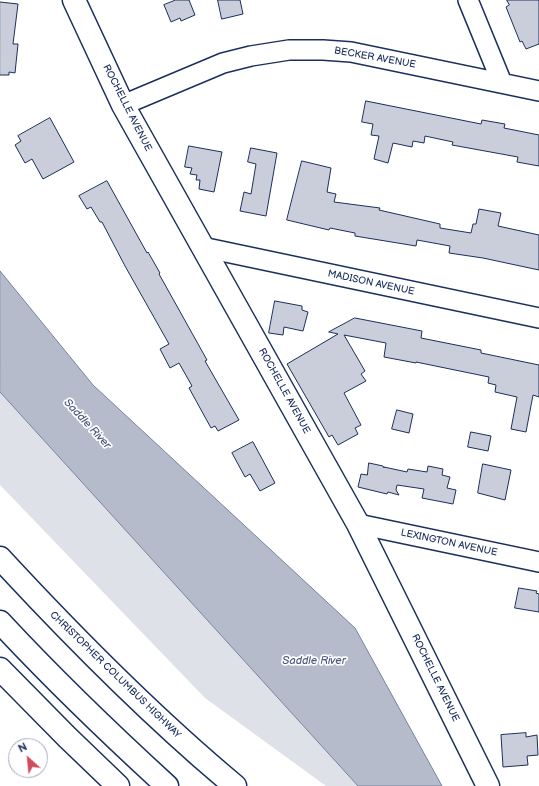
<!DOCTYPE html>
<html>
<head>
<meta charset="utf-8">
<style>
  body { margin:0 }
  #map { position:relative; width:539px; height:786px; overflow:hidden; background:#fff; font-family:"Balsamiq Sans",sans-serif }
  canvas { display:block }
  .north { position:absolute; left:8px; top:738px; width:40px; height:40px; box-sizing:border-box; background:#fff; border:1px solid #a4acbf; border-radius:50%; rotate:333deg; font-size:11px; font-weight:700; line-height:16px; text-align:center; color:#1b2f5e }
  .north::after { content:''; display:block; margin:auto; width:14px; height:18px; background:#d1495b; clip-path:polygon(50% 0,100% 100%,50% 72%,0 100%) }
</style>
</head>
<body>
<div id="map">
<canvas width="539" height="786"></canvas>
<div class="north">N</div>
</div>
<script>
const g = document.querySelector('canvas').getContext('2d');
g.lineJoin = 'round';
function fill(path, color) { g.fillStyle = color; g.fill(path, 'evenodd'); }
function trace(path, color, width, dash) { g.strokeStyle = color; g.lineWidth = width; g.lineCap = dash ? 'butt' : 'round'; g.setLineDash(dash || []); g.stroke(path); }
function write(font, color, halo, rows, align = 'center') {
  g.font = font + ' "Balsamiq Sans",sans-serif'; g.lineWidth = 3.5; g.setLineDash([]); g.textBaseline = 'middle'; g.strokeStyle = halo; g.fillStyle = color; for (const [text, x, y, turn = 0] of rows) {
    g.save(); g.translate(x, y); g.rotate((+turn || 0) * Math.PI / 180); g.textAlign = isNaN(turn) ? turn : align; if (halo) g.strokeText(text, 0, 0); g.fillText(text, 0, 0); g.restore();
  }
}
const green = new Path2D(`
  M0 392 358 786H326L205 698 0 485Z`);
const water = new Path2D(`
  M0 271 93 385 355 628 442 786H358L0 392Z`);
const building = new Path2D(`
  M176 0H189L195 15 181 21 180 18 171 22 164 5Z
  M218 0H240L243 14 222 19Z
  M507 0H539V44L526 49 522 41 520 42 506 7 509 5Z
  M0 2 18 4 13 44H18L15 73 9 72V75H0Z
  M366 101 481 124 482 120 505 124 504 128 539 135V166L517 162 518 157 452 145 453 142 425 136 424 143 413 141 412 147 393 143 388 163 374 159 379 136 371 135 373 124 362 122Z
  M50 118 74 162 43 179 32 159 25 163 15 145 21 141 18 136Z
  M189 146 222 152 214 192 199 189 200 180H196L197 175 190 174 192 168 185 167Z
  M251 148 277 153 266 216 240 211 244 192 251 194 256 164 248 162Z
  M302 161 331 168 327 192 336 194 334 202 380 208 379 210 440 224V228L471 233 473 224H476L479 209 501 213 498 226 539 235V270L483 258 449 253 450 246 417 240 416 246 355 236V233L330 228 329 230 287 220Z
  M107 181 147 253 148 252 160 273 159 274 207 360 205 361 239 420 218 431 215 426 211 428 189 388 192 386 179 363 170 368 160 349 169 344 125 266 102 222H100L91 207 87 209 79 196Z
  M275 301 302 306V310L308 312 303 331 284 327 283 335 269 333Z
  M355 318 422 331 421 338 481 350V353L539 365V397L533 395 526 432 511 429 517 397 495 392 496 385 488 383 489 377 416 362V363L384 357 386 343 344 335 365 371 361 374 366 381 344 393 361 425 355 428 358 434 338 445 332 435 329 437 287 364 338 334 329 332Z
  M397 410 413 414 409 433 392 429Z
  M471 432 491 436 488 451 468 447Z
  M253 442 275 483 260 491 250 474 245 477 232 453Z
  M369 463 383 466 384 468V467L407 472 408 469 427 472 428 466 443 469 442 475 450 477 447 488 456 490 453 504 422 498 424 489 397 485 396 490 399 495 388 492 387 494 358 487 361 474 367 475Z
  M483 464 511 470 505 500 478 493Z
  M519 588 537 591 536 593 539 594V612L515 608Z
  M526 733V737L537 735 538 755 527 756 528 765 503 767 501 735Z`);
const minor = new Path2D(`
  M468 0 502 83
  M123 105 223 63 251 56 289 50H323L351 52 539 91
  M202 247 539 318
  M358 524 539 562`);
const tertiary = new Path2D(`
  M74 0 123 105 358 524 488 786`);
const motorway = new Path2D(`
  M0 558C74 638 151 716 235 786
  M0 622C53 679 109 733 167 786
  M0 669 67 737 118 786`);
const streetNames = [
  ["BECKER AVENUE",375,58,10],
  ["ROCHELLE AVENUE",127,108,63],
  ["MADISON AVENUE",371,283,12],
  ["ROCHELLE AVENUE",284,391,61],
  ["LEXINGTON AVENUE",449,543,12],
  ["CHRISTOPHER COLUMBUS HIGHWAY",115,675,44],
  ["ROCHELLE AVENUE",435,678,64]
];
const waterNames = [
  ["Saddle River",87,424,47],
  ["Saddle River",314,661]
];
fill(green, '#dee1e7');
fill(water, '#b5bbca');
trace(water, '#77839f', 1);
fill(building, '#caceda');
trace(building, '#1b2f5e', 1);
trace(minor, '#1b2f5e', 22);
trace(tertiary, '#1b2f5e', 25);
trace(motorway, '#1b2f5e', 25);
trace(minor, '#fff', 19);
trace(tertiary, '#fff', 22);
trace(motorway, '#fff', 22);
write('10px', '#1b2f5e', '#fff', streetNames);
write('italic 11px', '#49597e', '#fff', waterNames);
</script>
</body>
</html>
